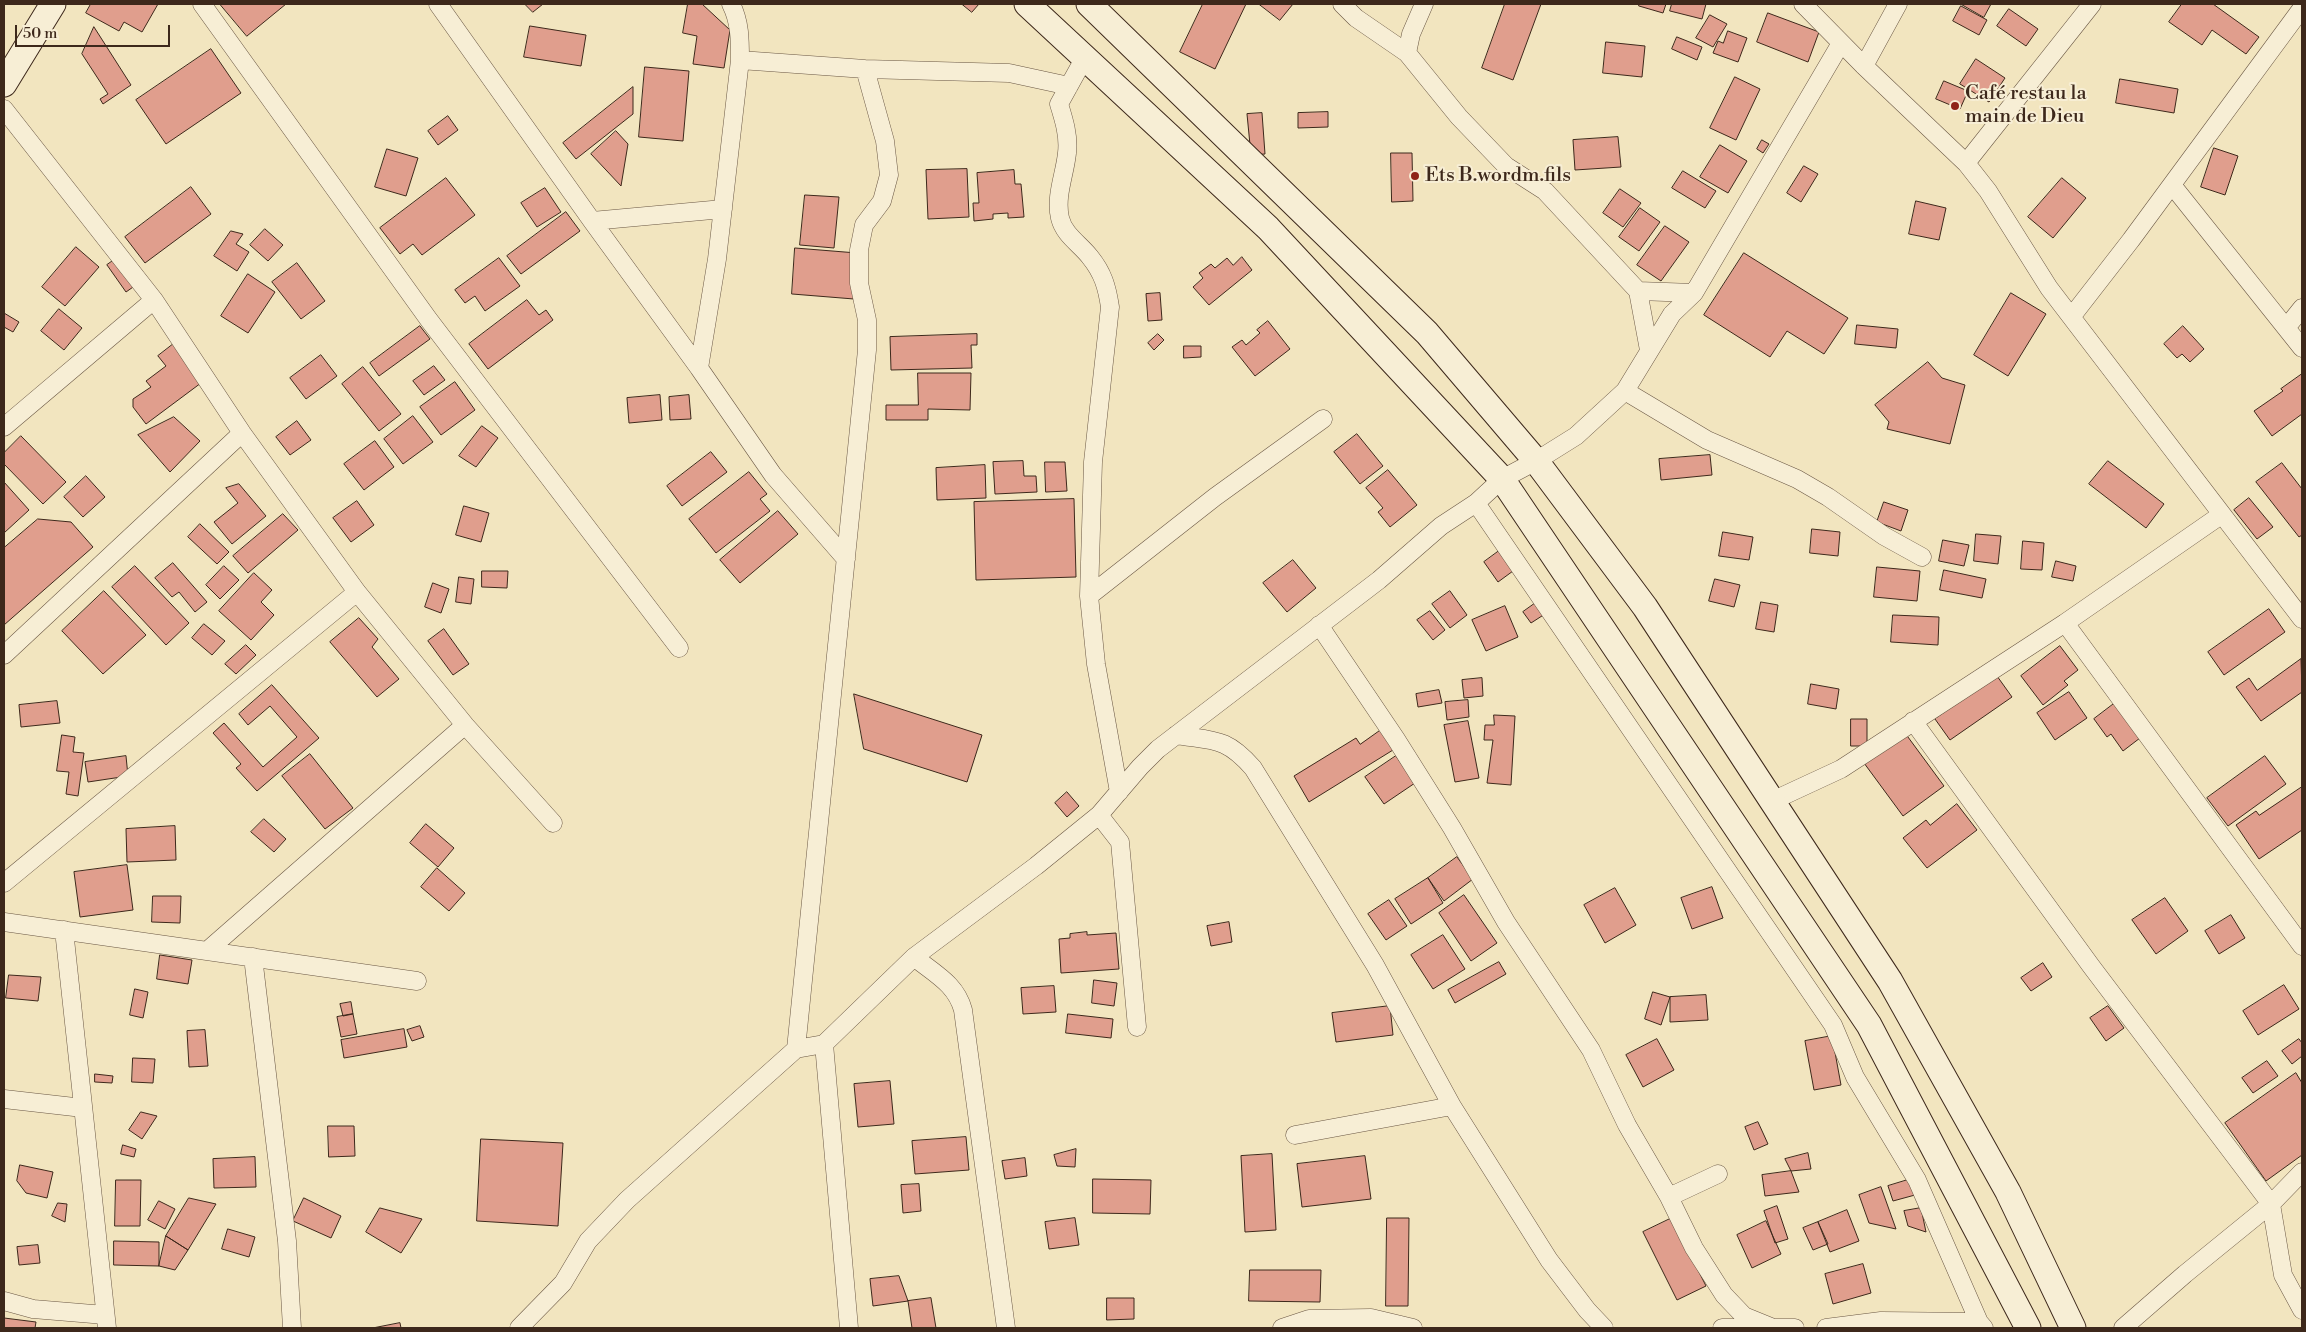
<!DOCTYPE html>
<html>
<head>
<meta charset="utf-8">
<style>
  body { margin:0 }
  #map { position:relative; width:2306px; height:1332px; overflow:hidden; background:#f2e5bf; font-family:"Libre Bodoni",serif }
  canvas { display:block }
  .frame { position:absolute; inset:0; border:5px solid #3d281b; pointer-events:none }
  .scale { position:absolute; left:15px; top:25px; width:155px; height:22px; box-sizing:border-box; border:2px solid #3d281b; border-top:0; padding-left:6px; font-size:15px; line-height:18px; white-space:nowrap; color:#3d281b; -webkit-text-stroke:4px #f7eed5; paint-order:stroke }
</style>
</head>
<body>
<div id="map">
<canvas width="2306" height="1332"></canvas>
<div class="frame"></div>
<div class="scale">50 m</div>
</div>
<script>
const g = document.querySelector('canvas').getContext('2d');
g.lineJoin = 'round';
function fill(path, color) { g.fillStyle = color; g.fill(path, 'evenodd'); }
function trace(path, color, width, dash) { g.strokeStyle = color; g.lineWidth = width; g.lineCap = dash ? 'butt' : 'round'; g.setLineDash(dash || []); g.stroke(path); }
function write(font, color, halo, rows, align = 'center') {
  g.font = font + ' "Libre Bodoni",serif'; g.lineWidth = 4; g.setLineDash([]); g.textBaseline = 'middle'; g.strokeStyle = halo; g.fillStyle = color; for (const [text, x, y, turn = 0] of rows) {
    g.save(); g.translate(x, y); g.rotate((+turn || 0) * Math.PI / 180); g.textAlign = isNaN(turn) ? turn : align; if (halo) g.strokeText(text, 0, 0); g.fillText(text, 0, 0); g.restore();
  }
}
const building = new Path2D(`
  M91 4H158L142 32 124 22 119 31 86 13Z
  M220 4H286L247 36Z
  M525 4H543L533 12Z
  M688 4H702L730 30 724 68 693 64 697 36 683 33Z
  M962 4H979L972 12Z
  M1203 4H1246L1215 69 1180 52Z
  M1259 4H1293L1280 20Z
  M1505 4H1541L1513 80 1482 68Z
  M1639 4H1666L1663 13 1639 6Z
  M1672 4H1706L1702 19 1670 11Z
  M1961 4H1991L1984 17Z
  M2182 4H2213L2259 37 2246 54 2212 30 2202 45 2169 22Z
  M1961 6 1987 20 1979 35 1953 21Z
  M2009 9 2038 29 2026 46 1997 26Z
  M1768 13 1819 32 1808 62 1757 42Z
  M1710 15 1727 24 1713 47 1696 38Z
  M530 26 586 35 581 66 524 57Z
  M94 27 131 85 103 104 100 99 108 94 82 54Z
  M1728 31 1747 38 1738 62 1713 53 1718 41 1723 43Z
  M1677 37 1702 47 1697 60 1672 49Z
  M1606 42 1645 46 1642 77 1603 73Z
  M211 49 241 93 166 144 136 100Z
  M1976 59 2005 78 1989 102 1960 84Z
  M645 67 689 71 683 141 639 137Z
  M1735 77 1760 89 1736 140 1710 128Z
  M2120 79 2178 89 2174 113 2116 103Z
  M1944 81 1968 91 1960 109 1936 99Z
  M633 87V114L576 159 563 143Z
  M1328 112V127L1298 128V113Z
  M1262 113 1265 154 1251 155 1247 114Z
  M448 116 458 130 438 145 428 131Z
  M616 131 628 144 621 186 591 154Z
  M1618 137 1621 167 1575 170 1573 140Z
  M1762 140 1769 144 1763 153 1757 149Z
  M1720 145 1747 161 1728 193 1700 177Z
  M2214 148 2238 156 2225 195 2201 187Z
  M387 149 418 158 406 196 375 187Z
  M1391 153H1412L1413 201 1392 202Z
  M1804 166 1818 174 1801 202 1787 193Z
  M967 169 969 217 928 219 926 170Z
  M1014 170 1015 184H1021L1024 217 1008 218V213L993 214V219L974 221 973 203H979L977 173Z
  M1683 171 1716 191 1705 208 1672 188Z
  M446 178 475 215 422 255 413 244 400 254 380 228Z
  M2062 178 2086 198 2053 238 2028 217Z
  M191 187 211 214 145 263 125 237Z
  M545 188 561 212 537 227 521 203Z
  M1620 189 1641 203 1623 227 1603 213Z
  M805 195 839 197 834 248 800 245Z
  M1916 201 1946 208 1939 240 1909 234Z
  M1640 208 1660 222 1639 251 1619 237Z
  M566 212 580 231 521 274 507 256Z
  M1665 226 1689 242 1661 281 1637 265Z
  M265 229 283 245 268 261 250 245Z
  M231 231 243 234 236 244 249 252 237 271 214 256Z
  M76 247 99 267 65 306 42 287Z
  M795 248 857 253 854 299 792 294Z
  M1744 253 1848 318 1824 354 1787 331 1770 357 1704 315Z
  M1242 257 1252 270 1209 305 1193 287 1203 278 1199 273 1211 264 1215 268 1227 258 1233 265Z
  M117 258 136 285 126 292 107 265Z
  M499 258 520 286 485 311 475 296 465 303 455 290Z
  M297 263 325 301 301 319 272 282Z
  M248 274 275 292 248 333 221 316Z
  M1160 293 1162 320 1148 321 1146 294Z
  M2011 293 2046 314 2008 376 1974 355Z
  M527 300 539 315 546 310 553 320 488 369 469 344Z
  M59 309 82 328 64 350 41 331Z
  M4 313 19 322 13 332 4 327Z
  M1268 321 1290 349 1255 376 1232 347 1242 340 1246 345 1260 333 1257 330Z
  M1857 325 1898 329 1896 348 1855 344Z
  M420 326 430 339 379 376 370 363Z
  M2183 326 2204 349 2190 362 2182 354 2177 358 2164 344Z
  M977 334V345H971L972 368 891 370 890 337Z
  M1158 334 1164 340 1154 350 1148 343Z
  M176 342 205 380 146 424 133 407V399L151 387 146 381 166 366 158 356Z
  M1184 346H1201V357L1184 358Z
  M321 355 337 376 306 399 290 378Z
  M1928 362 1942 378 1965 385 1950 444 1887 429 1889 422 1875 405Z
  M434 366 445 380 424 395 413 381Z
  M363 367 401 414 379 431 342 384Z
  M918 373H971L970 410 928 409V420H886V405H918Z
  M2302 374V414L2272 436 2254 411 2283 391 2281 389Z
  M455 382 475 410 441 435 420 407Z
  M660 395 662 420 629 423 627 398Z
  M689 395 691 419 670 420 669 397Z
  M413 416 433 442 403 464 384 439Z
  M174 417 200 441 170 472 138 435Z
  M297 421 311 440 290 455 276 437Z
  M482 426 498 438 476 467 459 456Z
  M1357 434 1383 466 1360 484 1334 452Z
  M21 436 66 482 43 504 4 464V453Z
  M375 441 394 467 364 490 344 464Z
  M711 452 727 472 682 506 667 486Z
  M1710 455 1712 475 1661 480 1659 459Z
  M1023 461 1024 476H1036L1037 492 995 494 993 462Z
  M2108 461 2164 504 2146 528 2089 484Z
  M1045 462H1065L1067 491 1046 492Z
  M2282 463 2302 489V535L2299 537 2256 482Z
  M985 465 986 498 937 500 936 468Z
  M1388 470 1417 505 1390 527 1378 512 1383 508 1366 488Z
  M749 472 767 494 760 499 770 511 716 553 689 519Z
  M86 476 105 497 83 517 64 497Z
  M4 482 29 510 4 533Z
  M239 484 266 516 232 544 214 522 238 503 226 488Z
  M2249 498 2273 527 2257 539 2234 510Z
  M1074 499 1076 577 976 580 974 502Z
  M357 501 374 525 351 542 333 518Z
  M1884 502 1908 510 1901 531 1877 522Z
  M464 506 489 513 481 542 456 535Z
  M778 511 798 534 740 583 720 560Z
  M283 514 298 530 248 573 233 556Z
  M38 519 71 522 93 547 4 625V548Z
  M200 524 229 552 217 564 188 537Z
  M1812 529 1840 532 1838 556 1810 553Z
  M1723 532 1753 537 1749 560 1719 556Z
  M1976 534 2001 536 1998 564 1974 561Z
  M1943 540 1969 545 1964 566 1939 561Z
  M2023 541 2044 543 2042 570 2021 569Z
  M1499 551 1513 571 1498 582 1484 562Z
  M1293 560 1316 588 1287 612 1263 583Z
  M2056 561 2076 566 2073 581 2052 577Z
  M173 563 207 602 195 612 179 592 172 597 155 578Z
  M135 566 189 623 166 645 112 587Z
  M224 566 239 580 220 599 206 585Z
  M1877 567 1920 571 1917 601 1874 597Z
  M1944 570 1986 579 1982 598 1940 590Z
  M482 571H508L507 588 482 587Z
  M254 573 272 590 261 602 274 615 251 640 219 611Z
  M459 577 474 579 471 604 456 602Z
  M1715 579 1740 585 1734 607 1709 601Z
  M433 583 449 589 441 613 425 607Z
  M104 591 146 635 103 674 62 631Z
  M1450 591 1467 615 1450 628 1432 604Z
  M1537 602 1545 614 1531 623 1523 612Z
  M1761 602 1778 605 1774 632 1756 629Z
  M1505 606 1518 637 1486 651 1472 620Z
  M2269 609 2285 632 2224 675 2208 652Z
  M1430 611 1445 630 1433 640 1417 620Z
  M1893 615 1939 617 1938 645 1891 642Z
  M359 618 378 639 372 647 399 679 377 697 330 642Z
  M204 624 225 641 212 655 192 638Z
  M444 629 469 664 453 675 428 641Z
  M246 645 256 655 236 674 225 664Z
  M2060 646 2078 670 2064 681 2068 685 2043 705 2021 676Z
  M2301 659 2302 692 2261 721 2236 687 2249 678 2257 690Z
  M1997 676 2012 697 1950 740 1935 719Z
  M1482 678 1483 696 1464 698 1462 680Z
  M1811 684 1839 689 1836 709 1808 704Z
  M272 685 319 738 257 791 236 768 241 764 213 733 224 723 263 767 297 737 270 706 248 725 239 714Z
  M1439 690 1442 703 1418 707 1416 694Z
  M2069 692 2087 718 2055 740 2037 713Z
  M854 694 982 735 967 782 864 749Z
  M1468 700 1469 717 1447 720 1445 702Z
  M57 701 60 723 21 727 19 705Z
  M2115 703 2140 738 2123 751 2111 734 2107 737 2094 719Z
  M1494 715 1515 716 1511 785 1487 783 1493 740H1484L1485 725H1494Z
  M1851 719H1867V746H1851Z
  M1468 721 1479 778 1455 782 1444 725Z
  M1381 730 1393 750 1309 802 1294 776 1356 738 1360 744Z
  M1905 733 1944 786 1903 816 1864 763Z
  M62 735 75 737 73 752 84 753 78 796 66 794 69 772 57 771Z
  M310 754 353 808 325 829 282 776Z
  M126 756 128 776 88 782 85 762Z
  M1396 756 1415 783 1384 804 1365 777Z
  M2265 756 2286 784 2228 826 2207 798Z
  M2302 787V830L2259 859 2236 825 2256 811 2259 815Z
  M1067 792 1079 806 1067 817 1055 803Z
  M1957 804 1977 830 1927 868 1903 838 1926 820 1930 825Z
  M264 819 286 839 274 852 251 832Z
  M426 824 454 848 438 867 410 843Z
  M175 826 176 860 127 862 126 829Z
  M1457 857 1473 879 1444 901 1428 878Z
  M127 865 133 910 80 917 74 872Z
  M437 868 465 893 449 911 421 887Z
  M1428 878 1443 903 1411 924 1395 899Z
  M1712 887 1723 918 1692 929 1681 898Z
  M1615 888 1636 925 1605 943 1584 905Z
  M1464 895 1497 943 1471 961 1439 913Z
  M153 896H181L180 923 152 922Z
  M2165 898 2188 931 2156 954 2132 920Z
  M1389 900 1407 926 1386 940 1368 914Z
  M2231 915 2245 938 2219 954 2205 931Z
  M1229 922 1232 942 1211 946 1207 926Z
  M1087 932V935L1116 933 1119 969 1061 973 1059 939 1070 938V934Z
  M1443 935 1465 969 1433 989 1411 955Z
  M160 955 192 960 188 984 157 979Z
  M1499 962 1506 974 1455 1003 1448 990Z
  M2043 963 2052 977 2031 991 2021 978Z
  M9 975 41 977 38 1001 6 998Z
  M1094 980 1117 983 1114 1006 1092 1003Z
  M2284 985 2299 1009 2258 1035 2243 1011Z
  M1054 986 1056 1012 1023 1014 1021 988Z
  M135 989 148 992 143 1018 130 1015Z
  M1653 992 1670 997 1661 1025 1645 1019Z
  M1706 995 1708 1020 1670 1022V997Z
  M351 1002 353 1014 343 1016 340 1004Z
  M1390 1006 1393 1035 1336 1042 1332 1013Z
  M2108 1006 2124 1028 2106 1041 2090 1018Z
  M353 1014 357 1034 341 1037 337 1017Z
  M1068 1014 1113 1019 1111 1038 1066 1033Z
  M420 1026 424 1037 412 1041 407 1030Z
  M404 1029 407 1047 344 1058 341 1040Z
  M205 1030 208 1066 189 1067 187 1031Z
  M1832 1036 1841 1085 1814 1090 1805 1041Z
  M1657 1039 1674 1070 1643 1087 1626 1055Z
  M2299 1039 2302 1043V1056L2292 1064 2282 1051Z
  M133 1058 155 1059 153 1083 132 1082Z
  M2267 1061 2278 1076 2253 1093 2242 1078Z
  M2296 1073 2302 1083V1155L2266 1181 2225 1123Z
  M95 1074 113 1076 112 1083 95 1082Z
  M890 1081 894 1124 858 1127 854 1084Z
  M141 1112 157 1116 142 1139 129 1130Z
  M1758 1122 1768 1144 1754 1150 1745 1127Z
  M328 1126H354L355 1156 329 1157Z
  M966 1137 969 1170 915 1174 912 1141Z
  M481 1139 563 1143 558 1226 477 1221Z
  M123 1145 136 1149 134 1157 121 1154Z
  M1076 1149 1075 1167 1057 1166 1054 1155Z
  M1808 1153 1811 1169 1791 1171 1785 1159Z
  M1272 1154 1276 1230 1245 1232 1241 1156Z
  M1365 1156 1371 1199 1302 1207 1297 1164Z
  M255 1157 256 1187 214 1188 213 1159Z
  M1025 1158 1027 1176 1005 1179 1002 1161Z
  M20 1165 53 1172 47 1198 26 1193 17 1181Z
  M1791 1171 1799 1192 1765 1196 1762 1175Z
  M1093 1179 1151 1180 1150 1214 1093 1213Z
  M1911 1179 1915 1195 1893 1201 1888 1186Z
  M116 1180H141L140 1226H115Z
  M919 1184 921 1211 903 1213 901 1185Z
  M1881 1187 1896 1229 1869 1223 1859 1195Z
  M189 1198 216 1204 188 1250 166 1236Z
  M304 1198 341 1216 331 1238 293 1221Z
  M159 1201 175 1209 165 1229 148 1220Z
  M58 1203 67 1204 65 1222 52 1216Z
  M1777 1206 1788 1239 1775 1243 1764 1211Z
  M380 1208 422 1219 401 1253 366 1232Z
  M1921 1208 1926 1232 1908 1226 1904 1211Z
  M1847 1210 1859 1241 1830 1252 1818 1222Z
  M1075 1218 1079 1245 1049 1249 1045 1222Z
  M1387 1218H1409L1408 1306H1386Z
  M1672 1218 1706 1286 1677 1300 1643 1232Z
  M1766 1221 1781 1254 1752 1268 1737 1235Z
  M1818 1222 1828 1244 1813 1250 1803 1228Z
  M228 1229 255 1237 249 1257 222 1249Z
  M166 1236 188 1250 175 1270 159 1266Z
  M114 1241 159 1242V1266L114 1265Z
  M38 1245 40 1263 19 1265 17 1247Z
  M1863 1264 1871 1293 1833 1304 1825 1274Z
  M1250 1270H1321L1320 1302 1249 1301Z
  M899 1276 908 1301 873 1306 870 1279Z
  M931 1298 936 1328H912L908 1301Z
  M1107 1298H1134V1319L1107 1320Z
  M4 1318 36 1322 35 1328H4Z
  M400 1323 401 1328H373Z`);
const street = new Path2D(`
  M202 4 429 320 679 648
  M438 4 592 221 699 368 773 475 846 559
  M1342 4 1356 18 1407 53 1459 117 1506 166 1545 191 1638 291 1694 293
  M1803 4 1864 66 1966 163 1988 191 2049 288 2302 619
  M1407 53 1411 34 1424 4
  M1085 57 1059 104C1064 120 1069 136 1067 153 1065 174 1055 196 1060 218 1064 235 1080 244 1090 257 1103 273 1107 287 1110 307L1093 462 1089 596 1096 664 1119 792
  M740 60 865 69 1009 73 1069 86
  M1864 66 1898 4
  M4 109 154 300 242 433 357 592 465 725 553 823
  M1966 163 2092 4
  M2172 185 2302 348
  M592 221 723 209
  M1638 291 1649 350
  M2072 316 2131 240 2302 8
  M2286 328 2302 308
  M699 368 717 259 740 60C740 39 740 22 731 4
  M1625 391 1707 440 1797 479 1828 497 1884 536 1922 557
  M4 427 154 300
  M1476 503 1833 1025 1855 1077 1917 1180 1979 1322 1984 1328
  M1089 596 1215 497 1323 419
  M2065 623 2302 946
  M1319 625 1396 739 1452 828 1506 922 1591 1050 1627 1125 1669 1197 1694 1248 1724 1295 1744 1316 1771 1327
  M4 655 242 433
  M1913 721 2091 966 2271 1204 2283 1275 2302 1310
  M1176 735C1214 741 1226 737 1253 768L1375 965 1452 1106 1549 1260 1587 1310 1604 1328
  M1772 801 1841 769 2065 623 2221 515
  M1099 815 1120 842 1137 1027
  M4 883 357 592
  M4 922 417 981
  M64 930 107 1328
  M207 951 465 725
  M253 957 287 1241 292 1328
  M914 957C935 974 956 984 963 1010L1006 1328
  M824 1044 849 1328
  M796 1049 867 350V320L859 283V250L864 225 882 201 889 175 885 141 865 69
  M4 1099 83 1108
  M1295 1135 1452 1106
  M1669 1197 1718 1174
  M4 1301 33 1309 105 1315
  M519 1328 563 1283 588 1241 627 1200 796 1049 824 1044 914 957 1036 866 1099 815 1140 767 1158 749 1379 580 1441 526 1476 503 1502 479 1536 461 1576 436 1625 391 1672 314 1694 293 1841 43
  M1282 1328 1309 1319 1371 1318 1413 1328
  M1722 1328H1795
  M1826 1328 1881 1321 1979 1322
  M2123 1328 2185 1274 2271 1204 2302 1172`);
const secondary = new Path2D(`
  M1027 4 1268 228 1502 479 1869 1025 2028 1328
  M1089 4 1427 333 1536 461 1645 607 1890 981 2008 1192 2073 1328
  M4 84 53 4`);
const markers = [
  [1955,106,5,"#8f2418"],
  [1415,176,5,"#8f2418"]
];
const poiNames = [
  ["Café restau la",1965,94],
  ["main de Dieu",1965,117],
  ["Ets B.wordm.fils",1425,176]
];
fill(building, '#e09e8d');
trace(building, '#3d281b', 1);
trace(street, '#6a5744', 19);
trace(secondary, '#3d281b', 27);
trace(street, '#f7eed5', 18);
trace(secondary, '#f7eed5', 25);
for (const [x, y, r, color] of markers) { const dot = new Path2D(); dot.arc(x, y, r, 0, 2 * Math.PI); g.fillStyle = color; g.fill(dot); trace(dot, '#f7eed5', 2); }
write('20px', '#3d281b', '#f7eed5', poiNames, 'left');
</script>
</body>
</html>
